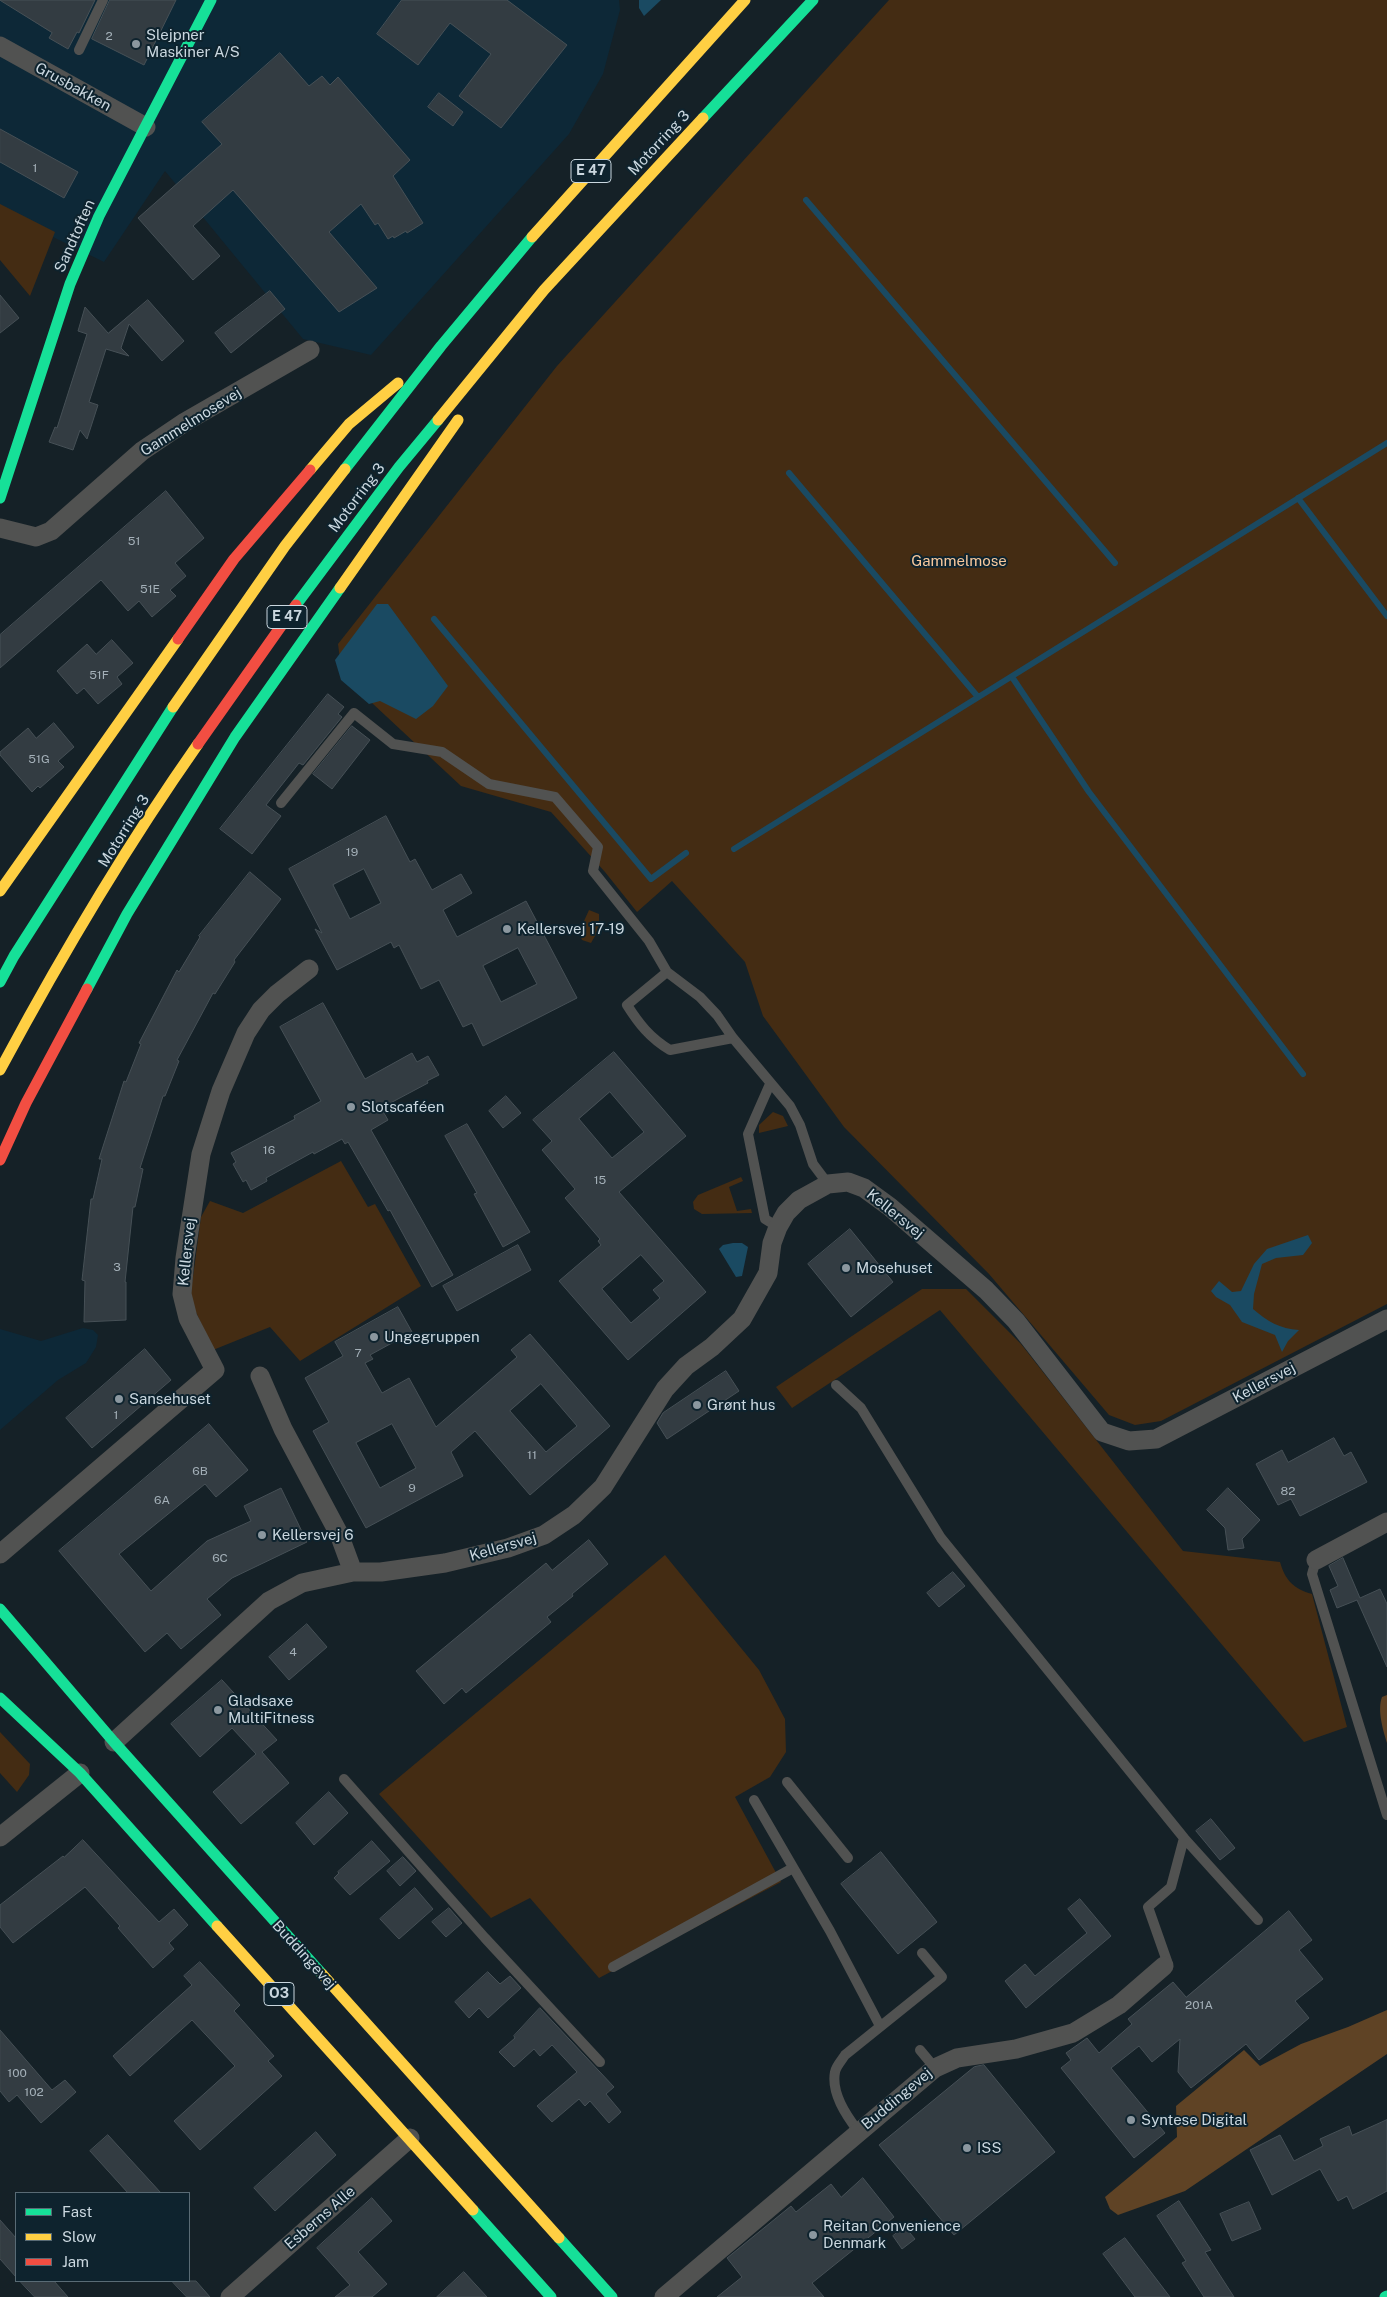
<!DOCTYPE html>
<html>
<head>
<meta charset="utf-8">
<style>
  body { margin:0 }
  #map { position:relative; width:1387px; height:2297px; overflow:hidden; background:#152127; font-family:"Public Sans",sans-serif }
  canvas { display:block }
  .legend { position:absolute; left:15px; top:2192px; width:175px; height:90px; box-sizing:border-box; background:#0e232e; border:1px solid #596b75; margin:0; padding:6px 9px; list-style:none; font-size:15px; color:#cad7df }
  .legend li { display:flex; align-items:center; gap:10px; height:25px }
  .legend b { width:25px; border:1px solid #596b75 }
</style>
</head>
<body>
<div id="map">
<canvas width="1387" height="2297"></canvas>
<ul class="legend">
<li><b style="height:6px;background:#16e098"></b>Fast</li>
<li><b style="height:6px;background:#ffcf43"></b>Slow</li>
<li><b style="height:6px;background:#f24e42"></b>Jam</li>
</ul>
</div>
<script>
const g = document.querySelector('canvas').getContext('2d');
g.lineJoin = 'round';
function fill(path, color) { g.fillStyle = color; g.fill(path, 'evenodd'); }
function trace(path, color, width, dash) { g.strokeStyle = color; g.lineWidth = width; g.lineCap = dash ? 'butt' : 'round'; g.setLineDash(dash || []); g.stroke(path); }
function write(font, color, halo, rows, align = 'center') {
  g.font = font + ' "Public Sans",sans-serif'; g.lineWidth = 4; g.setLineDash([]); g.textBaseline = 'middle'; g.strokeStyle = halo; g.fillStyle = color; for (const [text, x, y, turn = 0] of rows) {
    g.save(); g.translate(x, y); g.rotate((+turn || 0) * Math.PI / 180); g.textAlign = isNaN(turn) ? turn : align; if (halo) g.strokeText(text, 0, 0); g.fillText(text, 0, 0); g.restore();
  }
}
const built = new Path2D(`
  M0 0H619L620 10 603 74 569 134 371 355 303 339 165 171 104 262 0 211Z
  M83 1328 93 1330 98 1335 96 1347 86 1363 58 1380 0 1430V1329L41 1341Z`);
const green = new Path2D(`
  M889 0H1387V1304L1161 1421 1135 1425 1109 1415 989 1274 844 1127 763 1016 745 962 672 881 637 912 605 872 551 812 461 786 342 675 338 644 557 366Z
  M0 204 55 232 30 296 0 260Z
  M589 910 599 914V929L591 943 582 940 579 932Z
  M773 1112 783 1116 788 1126 759 1133V1125Z
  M341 1161 368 1207 375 1204 421 1286 300 1361 270 1327 213 1350 190 1299 201 1217 210 1201 243 1213Z
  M741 1177 743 1181 729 1187 737 1211 751 1209 752 1213 702 1214 694 1209 693 1202 698 1195Z
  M922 1289H966L1021 1344 1183 1551 1280 1562C1285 1580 1294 1589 1312 1594L1347 1727 1304 1742 940 1310 792 1408 776 1387Z
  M665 1555 759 1670 785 1719 786 1752 770 1777 735 1797 781 1882 599 1978 530 1898 491 1918 379 1794Z
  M0 1732 30 1764 29 1775 17 1792 0 1773Z`);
const forest = new Path2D(`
  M1387 1695V1743C1383 1730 1377 1710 1382 1697Z
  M1387 2010V2054L1185 2191 1118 2215 1110 2209 1105 2197 1177 2137 1176 2106 1244 2050 1260 2066 1301 2044 1348 2027Z`);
const water = new Path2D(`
  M639 0H661L644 16 639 8Z
  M377 604H388L448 686 433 706 416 719 380 701 369 704 341 680 335 660Z
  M1308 1235 1312 1243 1303 1255 1276 1258 1262 1264 1254 1294 1253 1309C1267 1321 1280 1329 1299 1330L1288 1341 1282 1352 1275 1335 1242 1322 1230 1305 1216 1297 1211 1291 1219 1281 1232 1292 1241 1291 1254 1264 1267 1249Z
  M733 1243H742L748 1247 742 1276 736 1277 719 1249 723 1245Z`);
const stream = new Path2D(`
  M806 200 1115 563
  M789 473 978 697
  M1298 498 1387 616
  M434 619 651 879 686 853
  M1012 677 1089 792 1303 1074
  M734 849 1387 443`);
const building = new Path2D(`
  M0 0H95L79 33 77 32 68 49 49 38 52 33Z
  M110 0H176L144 65 92 39Z
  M402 0H507L567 45 501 128 459 96 491 54 450 23 418 65 377 34Z
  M280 53 309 86 322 76 330 85 338 77 410 160 393 176 423 223 407 233 406 231 394 238 393 236 388 239 378 223 375 225 361 204 329 232 377 288 339 312 233 190 193 226 220 256 193 280 138 218 222 144 202 122Z
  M439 93 463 112 453 126 428 107Z
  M0 129 78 172 64 198 0 162Z
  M270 291 285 309 231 353 215 333Z
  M0 295 19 318 0 333Z
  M148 300 184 341 162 361 129 324 121 348 129 356 106 349 89 402 98 405 87 439 80 430 73 450 49 442 55 427 57 428 87 334 78 331 85 307 108 333Z
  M166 491 204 538 175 563 186 576 170 590 176 596 152 617 139 601 128 611 101 580 0 668V635Z
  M112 640 133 663 117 677 122 684 98 704 84 688 77 694 57 671 87 644 96 654Z
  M328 694 344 707 338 714 342 717 303 765 299 763 266 805 281 816 252 854 220 829Z
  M54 723 74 747 58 761 64 767 40 788 38 786 32 792 0 755V752L28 728 36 738Z
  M352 726 370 740 332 789 313 774Z
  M386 816 410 862 415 859 432 890 461 874 472 893 443 910 457 937 526 901 577 998 483 1046 472 1023 463 1027 439 980 421 989 399 945 394 948 391 942 337 970 315 929 322 933 289 869ZM364 869 381 903 350 919 333 885ZM518 948 537 984 501 1002 483 966Z
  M250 872 281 899 234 960 235 962 215 994 213 993 177 1060 179 1061 165 1096H163L140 1168 143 1169 135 1207H133L125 1282H126V1320L84 1322 85 1281 82 1280 91 1199H93L102 1159H99L124 1081 126 1082 141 1044 139 1043 177 970 179 972 200 937 199 936Z
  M323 1003 365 1079 412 1053 417 1062 428 1056 439 1075 427 1081 428 1083 381 1108 388 1120 371 1130 453 1275 432 1287 390 1210 388 1211 348 1142 345 1144 342 1139 314 1154 313 1152 266 1178 267 1181 251 1190 246 1180 243 1182 233 1164 236 1162 231 1153 295 1119 294 1116 321 1101 280 1027Z
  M614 1052 686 1136 619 1192 706 1292 628 1360 559 1281 601 1245 598 1241 600 1239 565 1198 575 1189 542 1150 552 1141 533 1120ZM610 1092 644 1132 612 1158 579 1119ZM641 1255 664 1281 653 1290 660 1298 631 1323 602 1289Z
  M506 1096 521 1113 503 1128 489 1111Z
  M467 1124 530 1232 503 1247 474 1194 477 1193 445 1136Z
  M850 1229 893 1282 851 1317 808 1264Z
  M518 1245 531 1270 457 1311 443 1286Z
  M398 1307 412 1332 370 1355 373 1359 365 1363 382 1393 409 1378 436 1427 517 1357 511 1350 530 1334 610 1426 530 1495 475 1431 451 1452 463 1476 366 1528 313 1431 329 1422 305 1378 343 1356 335 1342ZM541 1384 577 1426 546 1452 510 1411ZM392 1424 416 1468 380 1488 356 1443Z
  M145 1349 171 1380 92 1448 66 1418Z
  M726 1371 739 1391 667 1439 657 1423 663 1413Z
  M209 1424 248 1470 216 1497 205 1484 119 1554 151 1591 207 1541 251 1521 244 1506 281 1488 307 1542 232 1578 207 1599 221 1615 181 1649 167 1633 145 1652 59 1551Z
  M1334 1438 1344 1456 1351 1452 1367 1482 1300 1516 1291 1499 1278 1505 1256 1464 1282 1450 1288 1462Z
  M1228 1488 1260 1520 1242 1539 1244 1548 1228 1550 1225 1528 1207 1510Z
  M589 1540 608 1564 572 1594 573 1596 547 1617 551 1622 466 1693 462 1688 444 1704 416 1671 546 1563 552 1570Z
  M1343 1558 1360 1598 1380 1589 1387 1604V1667L1357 1600 1337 1608 1330 1590 1338 1586 1329 1566Z
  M953 1572 965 1586 939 1607 927 1593Z
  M307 1624 327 1647 289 1680 269 1657Z
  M222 1680 277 1740 262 1752 289 1783 241 1824 213 1792 256 1754 232 1728 200 1757 171 1724Z
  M329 1792 348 1813 314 1845 296 1823Z
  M1211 1819 1235 1848 1220 1860 1196 1831Z
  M83 1840 159 1922 174 1909 188 1925 169 1943 174 1949 153 1968 118 1928 120 1926 85 1887 13 1943 0 1927V1905L63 1856 64 1857Z
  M372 1841 390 1861 350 1895 334 1878 339 1873 338 1872Z
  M881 1852 937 1922 898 1954 841 1884Z
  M403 1857 416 1871 400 1886 387 1871Z
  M415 1888 433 1909 399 1939 380 1919Z
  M1080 1899 1111 1936 1026 2008 1005 1981 1025 1964 1035 1976 1087 1933 1068 1909Z
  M449 1908 462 1923 446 1937 432 1922Z
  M1289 1911 1312 1940 1299 1950 1323 1979 1295 2001 1309 2018 1259 2060 1246 2044 1191 2088 1178 2072 1180 2039 1152 2062 1139 2046 1111 2068 1165 2133 1134 2158 1061 2068 1071 2060 1066 2053 1087 2038 1099 2053 1132 2024 1128 2019 1173 1982 1186 1997Z
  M200 1962 240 2005 234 2011 274 2056 268 2061 282 2076 200 2150 174 2121 235 2066 192 2020 130 2076 113 2056 192 1985 184 1976Z
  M488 1972 500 1984 510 1976 521 1988 488 2018 479 2008 469 2018 455 2002Z
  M540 2008 614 2087 606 2094 621 2112 609 2123 590 2101 585 2106 579 2099 552 2122 537 2106 577 2072 552 2045 540 2056 534 2049 514 2067 499 2052 515 2038 514 2036Z
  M0 2030 52 2090 65 2080 76 2092 41 2123 17 2095 9 2102 0 2091Z
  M984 2065 1055 2152 954 2235 879 2145 974 2067Z
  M1387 2120V2191L1353 2209 1347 2196 1338 2201 1320 2169 1272 2195 1250 2150 1280 2135 1294 2161 1323 2146 1320 2139 1349 2126 1352 2135Z
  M316 2132 336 2155 275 2211 254 2188Z
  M108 2135 161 2193H128L90 2151Z
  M863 2178 894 2217 812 2283 824 2297H717L742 2277 727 2258 791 2206 796 2212 831 2184 841 2197Z
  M372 2198 392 2221 358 2252 387 2284 372 2297H335L350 2285 317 2248Z
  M1179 2201 1211 2250 1205 2252 1234 2297H1204L1182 2263 1186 2261 1157 2216Z
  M1249 2202 1261 2229 1232 2241 1220 2214Z
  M0 2220 16 2238V2277L0 2259Z
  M905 2227 915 2239 902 2249 893 2236Z
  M1125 2238 1170 2297H1135L1103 2254Z
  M464 2272 487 2297H437Z
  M20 2281H54L68 2297H35Z
  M172 2281H196L210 2297H187Z`);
const lane = new Path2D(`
  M79 50 103 0
  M281 803 354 713 393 744 442 752 489 784 555 797 598 847 593 871 649 941 667 972 700 997 717 1015 733 1038 790 1106 800 1125 813 1164 828 1184
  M667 972 627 1005C639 1024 650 1038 670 1050L733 1038
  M770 1084 748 1134 765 1219 778 1227
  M836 1385 861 1408 941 1538 1184 1838 1171 1887 1148 1907 1168 1964
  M1316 1560 1312 1574 1387 1815
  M344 1779 485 1938 600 2062
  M787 1782 848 1858
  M754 1800 830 1931 880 2026
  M1184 1838 1258 1920
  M613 1967 793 1868
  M920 2050 935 2068
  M858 2131C846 2115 831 2093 835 2072 836 2066 842 2060 845 2055L942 1977 922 1953`);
const street = new Path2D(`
  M0 46 146 127
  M0 528 36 537 51 531 142 451 185 422 310 350
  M260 1376 283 1429 339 1534 353 1572
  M0 1554 215 1370 188 1318 182 1294 185 1258 201 1154 221 1091 246 1033 261 1010 277 994 309 969
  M1316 1560 1387 1522
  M114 1742 269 1601 302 1583 353 1572H381L445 1563 508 1548 544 1535 574 1515 603 1487 665 1389 686 1366 712 1347 742 1319 768 1273 772 1243 778 1227 786 1213 799 1200 828 1184 848 1182 864 1188 890 1207 986 1290 1016 1321 1102 1432 1129 1441 1156 1439 1387 1319
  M0 1837 80 1773
  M230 2297 410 2138
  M664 2297 935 2068 957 2058 1016 2049 1073 2033 1119 2005 1164 1966`);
const fast = new Path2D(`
  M703 118 813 0
  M345 469 441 346 532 237
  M0 498 70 284 99 216 211 0
  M296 605 399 467 438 420
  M0 982 14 956 173 707
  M87 989 127 914 235 737 340 588
  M0 1609 114 1742 322 1974
  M0 1698 80 1773 217 1926
  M473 2210 551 2297
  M559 2238 612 2297
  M1385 2297 1387 2296`);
const slow = new Path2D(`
  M532 237 745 0
  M438 420 544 290 703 118
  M310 470 349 424 398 383
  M340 588 458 420
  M173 707 285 546 345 469
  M0 891 178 639
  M0 1070C60 958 125 848 198 744
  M217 1926 473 2210
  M322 1974 559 2238`);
const jam = new Path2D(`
  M178 639 234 559 310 470
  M198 744 296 605
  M0 1160 26 1103 87 989`);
const markers = [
  [136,44,5,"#8b979f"],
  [507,929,5,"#8b979f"],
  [351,1107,5,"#8b979f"],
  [846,1268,5,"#8b979f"],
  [374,1337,5,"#8b979f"],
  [119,1399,5,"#8b979f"],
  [697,1405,5,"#8b979f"],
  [262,1535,5,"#8b979f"],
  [218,1710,5,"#8b979f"],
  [1131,2120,5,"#8b979f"],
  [967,2148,5,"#8b979f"],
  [813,2235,5,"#8b979f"]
];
const numberNames = [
  ["2",109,36],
  ["1",35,168],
  ["51",134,541],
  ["51E",150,589],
  ["51F",99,675],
  ["51G",39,759],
  ["19",352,852],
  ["16",269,1150],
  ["15",600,1180],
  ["3",117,1267],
  ["7",358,1353],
  ["1",116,1415],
  ["11",532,1455],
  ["6B",200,1471],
  ["9",412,1488],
  ["82",1288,1491],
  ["6A",162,1500],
  ["6C",220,1558],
  ["4",293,1652],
  ["201A",1199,2005],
  ["100",17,2073],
  ["102",34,2092]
];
const shields = [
  [591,171,40],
  [287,617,40],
  [279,1994,30]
];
const shieldNames = [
  ["E 47",591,171],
  ["E 47",287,617],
  ["O3",279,1994]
];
const poiNames = [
  ["Slejpner",146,35],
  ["Maskiner A/S",146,52],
  ["Kellersvej 17-19",517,929],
  ["Slotscaféen",361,1107],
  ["Mosehuset",856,1268],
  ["Ungegruppen",384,1337],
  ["Sansehuset",129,1399],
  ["Grønt hus",707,1405],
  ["Kellersvej 6",272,1535],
  ["Gladsaxe",228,1701],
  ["MultiFitness",228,1718],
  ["Syntese Digital",1141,2120],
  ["ISS",977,2148],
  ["Reitan Convenience",823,2226],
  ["Denmark",823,2243]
];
const streetNames = [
  ["Grusbakken",73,87,29],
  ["Motorring 3",659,143,-47],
  ["Sandtoften",75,236,-66],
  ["Gammelmosevej",191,422,-32],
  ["Motorring 3",357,498,-53],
  ["Motorring 3",124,831,-58],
  ["Kellersvej",895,1214,39],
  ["Kellersvej",187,1252,-84],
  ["Kellersvej",1264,1383,-28],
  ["Kellersvej",503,1547,-16],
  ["Buddingevej",304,1955,48],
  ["Buddingevej",897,2099,-40],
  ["Esberns Alle",320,2218,-41]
];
const parkNames = [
  ["Gammelmose",959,561]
];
fill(built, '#0d2837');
fill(green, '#442c13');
fill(forest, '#5f4325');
fill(water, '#1a4a62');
trace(stream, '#1a4a62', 6);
fill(building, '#333c42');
trace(building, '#465056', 1);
trace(lane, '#515251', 10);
trace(street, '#515251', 19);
trace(fast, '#16e098', 11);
trace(slow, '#ffcf43', 11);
trace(jam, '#f24e42', 11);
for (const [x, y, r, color] of markers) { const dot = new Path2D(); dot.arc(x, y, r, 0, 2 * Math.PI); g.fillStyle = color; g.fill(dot); trace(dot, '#0e232e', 2); }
write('12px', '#a4b0b8', null, numberNames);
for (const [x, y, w] of shields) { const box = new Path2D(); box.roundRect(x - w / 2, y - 11.5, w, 23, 4); g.fillStyle = '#0e232e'; g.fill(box); trace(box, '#cad7df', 1); }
write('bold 14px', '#cad7df', null, shieldNames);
write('15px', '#cad7df', '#0e232e', poiNames, 'left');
write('15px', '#cad7df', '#0e232e', streetNames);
write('15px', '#f8c89c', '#0e232e', parkNames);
</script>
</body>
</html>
